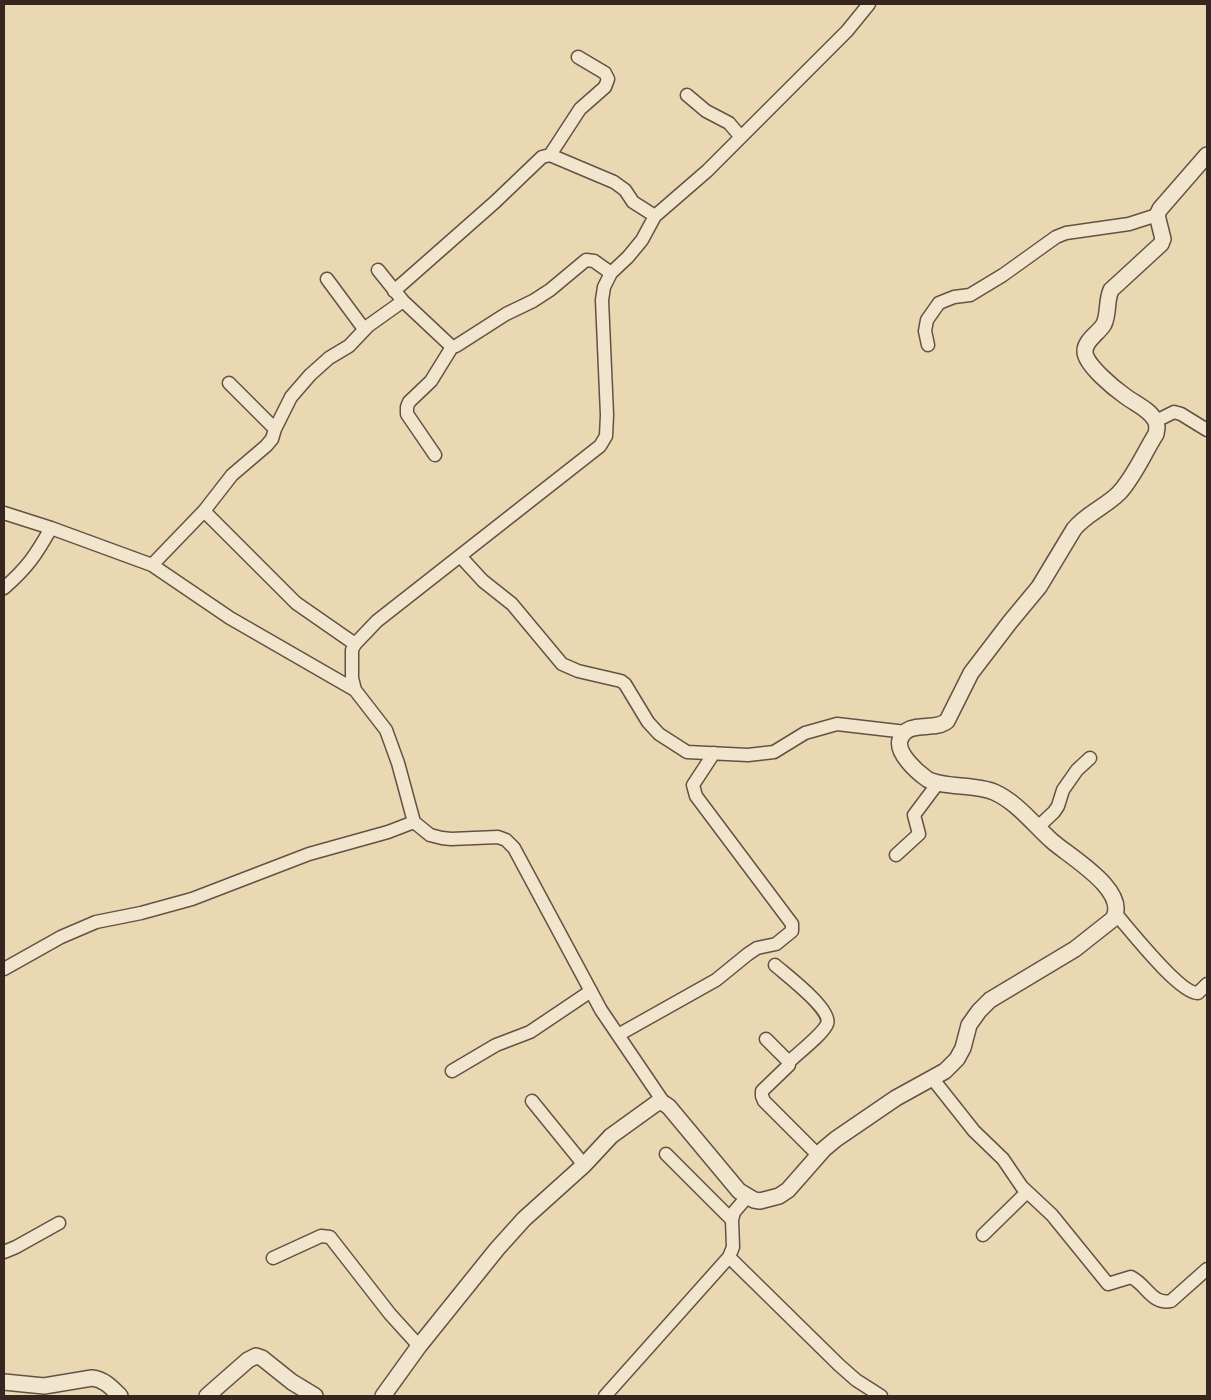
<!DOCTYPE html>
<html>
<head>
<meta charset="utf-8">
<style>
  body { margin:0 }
  #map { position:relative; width:1211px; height:1400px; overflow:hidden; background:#e9d8b2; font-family:"IM FELL French Canon",serif }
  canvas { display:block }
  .frame { position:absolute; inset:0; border:5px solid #36261f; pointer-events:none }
</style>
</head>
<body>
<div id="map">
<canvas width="1211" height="1400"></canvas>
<div class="frame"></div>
</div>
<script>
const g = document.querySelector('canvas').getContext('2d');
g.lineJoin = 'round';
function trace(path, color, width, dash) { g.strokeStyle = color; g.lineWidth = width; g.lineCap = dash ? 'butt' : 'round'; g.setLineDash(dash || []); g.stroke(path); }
const minor = new Path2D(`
  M687 95 706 111 729 123 740 136
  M550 155 580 109 605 87 608 79 605 73 578 57
  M378 270 403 301 452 347 456 346 506 314 533 301 550 290 586 260 594 261 611 273
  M327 279 364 329
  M394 291 495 202 542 157 550 155 614 182 625 190 633 202 655 216
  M928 345 925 331 927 320 939 303 954 297 970 295 1003 275 1056 237 1066 233 1129 224 1157 215
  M229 383 275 429
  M1156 421 1174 412 1181 414 1207 430
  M435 455 407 414V407L409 402 431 381 452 347
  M204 511 296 603 355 644
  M4 513 51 528 152 565 230 618 355 690
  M460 556 483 581 512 604 562 664 578 671 621 681 625 684 648 722 659 734 687 752 748 755 774 752 805 733 837 724 906 732
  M152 565 204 511 232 475 266 446 272 439 275 429 291 397 310 375 329 358 349 346 368 326 403 301
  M4 588C27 568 36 555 51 528
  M1038 827 1054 812 1058 806 1063 790 1077 770 1090 758
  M896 855 919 834 914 815 938 783
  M1116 914C1130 930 1180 994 1198 993L1207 984
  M775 965C785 974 833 1010 827 1024 823 1034 798 1053 789 1062
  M4 969 61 937 96 922 141 913 192 899 309 854 388 832 414 822
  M618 1035 716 980 748 954 757 948 776 944 792 931V924L696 796 693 785 714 753
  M766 1039 789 1062V1065L762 1091V1096L764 1101 818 1155
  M452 1071 496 1045 530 1032 591 991
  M932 1078 974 1131 1003 1159 1022 1187 1052 1215 1108 1284 1131 1277C1147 1285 1152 1305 1171 1301L1207 1269
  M532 1101 584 1165
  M664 1103 601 1010 514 848 506 840 498 837 451 839 442 838 430 835 414 822 398 763 386 730 355 690 352 678V650L355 644 377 621 600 446 606 436 607 415 602 300 604 287 611 273 628 257 642 240 655 216 707 171 847 31 869 4
  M666 1154 732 1220
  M983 1235 1027 1192
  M4 1252 16 1247 59 1223
  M729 1257 839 1365 856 1380 881 1396
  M273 1258 321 1236 330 1237 390 1314 419 1346
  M605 1396 729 1257 733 1247 732 1220 734 1212 747 1197`);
const tertiary = new Path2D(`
  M4 1382 44 1386 92 1378C104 1379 112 1388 120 1396
  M207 1396 248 1360 256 1356 262 1358 292 1382 315 1396
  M383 1396 419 1346 497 1249 524 1219 584 1165 611 1136 654 1105C660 1101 663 1102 669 1107L739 1191 754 1200 760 1201 779 1196 788 1190 824 1149 836 1139 896 1098 945 1071 957 1059 963 1048 969 1025 979 1011 990 1000 1075 949 1113 919C1130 891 1070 857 1052 841 1034 825 1017 802 994 792 975 784 942 788 927 779 917 772 896 753 900 740 907 719 934 732 947 721L971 673 1010 622 1039 587 1074 529C1086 514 1105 507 1119 493 1134 477 1144 453 1156 434 1157 429 1158 425 1155 420 1149 409 1134 403 1125 396 1115 389 1084 364 1085 351 1085 340 1099 333 1104 324 1109 313 1106 301 1111 290L1161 244 1163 239 1157 215 1160 209 1207 155`);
trace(minor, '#635244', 15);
trace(tertiary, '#635244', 18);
trace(minor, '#f1e6cd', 12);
trace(tertiary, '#f1e6cd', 15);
</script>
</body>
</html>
